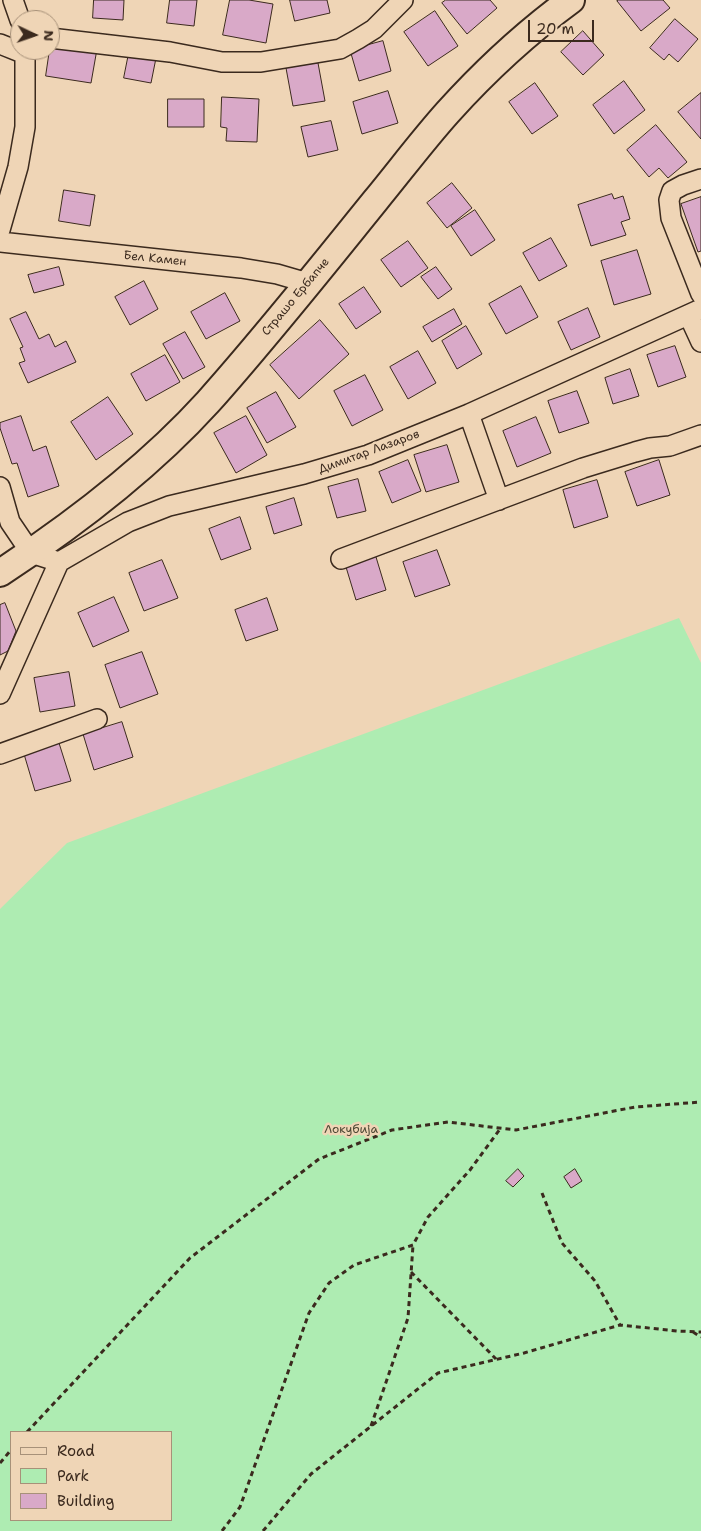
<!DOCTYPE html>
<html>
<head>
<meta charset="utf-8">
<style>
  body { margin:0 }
  #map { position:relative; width:701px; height:1531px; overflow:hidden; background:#efd5b6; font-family:"Shantell Sans",sans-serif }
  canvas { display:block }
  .legend { position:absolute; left:10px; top:1431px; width:162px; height:90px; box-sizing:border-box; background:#efd5b6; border:1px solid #a79179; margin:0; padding:6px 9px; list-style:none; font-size:15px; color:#3b2a1e }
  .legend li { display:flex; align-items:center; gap:10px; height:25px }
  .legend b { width:25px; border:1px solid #a79179 }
  .north { position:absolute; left:10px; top:10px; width:50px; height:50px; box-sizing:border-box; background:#efd5b6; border:1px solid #a79179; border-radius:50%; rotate:93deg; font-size:14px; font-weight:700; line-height:20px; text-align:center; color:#3b2a1e }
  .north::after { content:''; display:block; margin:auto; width:18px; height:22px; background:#3b2a1e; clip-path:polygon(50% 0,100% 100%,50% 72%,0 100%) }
  .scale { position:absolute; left:528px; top:20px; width:66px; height:22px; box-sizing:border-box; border:2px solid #3b2a1e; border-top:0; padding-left:6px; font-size:15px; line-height:18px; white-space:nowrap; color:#3b2a1e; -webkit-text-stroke:4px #efd5b6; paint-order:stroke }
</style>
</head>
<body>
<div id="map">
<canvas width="701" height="1531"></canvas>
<ul class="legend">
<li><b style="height:6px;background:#efd5b6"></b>Road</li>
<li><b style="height:14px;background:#aeecb2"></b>Park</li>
<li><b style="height:14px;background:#d9a9c8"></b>Building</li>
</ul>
<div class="north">N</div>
<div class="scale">20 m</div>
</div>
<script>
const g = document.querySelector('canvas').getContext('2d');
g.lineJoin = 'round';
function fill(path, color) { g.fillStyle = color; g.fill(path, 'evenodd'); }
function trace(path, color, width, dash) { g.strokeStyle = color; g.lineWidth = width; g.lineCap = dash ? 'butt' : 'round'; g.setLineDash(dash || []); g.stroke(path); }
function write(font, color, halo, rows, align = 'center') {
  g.font = font + ' "Shantell Sans",sans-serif'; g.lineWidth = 5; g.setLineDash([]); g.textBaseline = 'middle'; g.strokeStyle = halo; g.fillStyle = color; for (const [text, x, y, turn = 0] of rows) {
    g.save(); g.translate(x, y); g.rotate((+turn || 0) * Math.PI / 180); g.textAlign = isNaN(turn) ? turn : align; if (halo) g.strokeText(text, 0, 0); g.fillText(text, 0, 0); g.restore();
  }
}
const green = new Path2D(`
  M679 618 701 663V1531H0V909L67 843ZM11 1432H171V1520H11Z`);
const building = new Path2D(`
  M94 0H124L123 20 93 18Z
  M170 0H197L194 26 167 23Z
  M230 0H249L273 4 266 43 223 35Z
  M290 0H327L330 13 295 21Z
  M446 0H490L497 8 467 34 442 3Z
  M619 0H663L670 8 641 31 617 1Z
  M435 11 458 46 428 66 404 32Z
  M675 19 698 39 678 62 669 54 664 60 650 48Z
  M583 31 604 55 583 75 561 52Z
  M383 41 391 71 359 81 350 50Z
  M51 42 97 49 91 83 46 76Z
  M130 48 157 53 151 83 124 78Z
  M318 63 325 101 293 106 286 68Z
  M624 81 645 110 614 134 593 105Z
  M535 83 558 116 532 134 509 102Z
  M388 91 398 123 362 134 353 102Z
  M701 93V139L678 112Z
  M222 97 259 99 257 142 226 141 227 128 221 127Z
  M168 99H204V127H168Z
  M331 121 338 150 308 157 301 127Z
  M656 125 687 162 668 178 659 168 649 177 627 150Z
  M452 183 472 208 447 228 427 203Z
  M64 190 95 195 90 226 59 221Z
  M612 194 614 199 623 196 630 219 621 222 626 235 591 246 578 205Z
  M701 197V251L698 252 681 204Z
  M475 210 495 240 471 256 451 226Z
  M551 238 567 266 539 281 523 253Z
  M408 241 428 268 401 287 381 260Z
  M637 250 651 294 614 305 601 261Z
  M59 267 64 285 34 293 28 275Z
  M436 267 452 289 438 299 421 277Z
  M144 281 158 309 130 325 115 297Z
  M521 286 538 317 506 334 489 304Z
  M364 287 381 312 356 329 339 304Z
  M225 293 240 321 206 339 191 312Z
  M588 308 600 337 571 350 558 322Z
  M454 309 462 324 432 342 423 327Z
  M26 312 39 339 49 334 55 347 66 341 76 362 28 383 19 363 25 361 20 348 23 347 10 319Z
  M320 320 349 354 299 399 270 365Z
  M466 326 482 354 457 369 442 341Z
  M185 332 205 367 183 379 163 344Z
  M675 346 686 377 658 387 647 355Z
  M418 351 436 383 408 399 390 367Z
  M165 355 180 382 146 401 131 374Z
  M630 369 639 396 613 404 605 378Z
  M365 375 383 410 352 426 334 391Z
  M577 391 589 423 559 433 548 401Z
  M276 392 296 427 267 443 247 408Z
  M108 397 133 434 96 460 71 422Z
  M21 416 33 451 46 446 59 486 28 497 17 463 12 464 0 428V423Z
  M246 416 267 455 236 473 214 433Z
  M536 417 551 453 517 467 503 431Z
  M447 445 459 482 426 492 414 455Z
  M408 460 421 491 392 503 379 472Z
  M659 460 670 495 637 506 625 472Z
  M358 479 366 511 337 518 328 487Z
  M597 480 608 517 574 528 563 490Z
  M294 498 302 525 274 534 266 507Z
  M240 517 251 549 221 560 209 529Z
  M437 550 450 585 415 597 403 562Z
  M376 557 386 590 356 600 346 567Z
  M162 560 178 598 144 611 129 573Z
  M114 597 129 631 93 647 78 613Z
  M267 598 278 630 246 641 235 610Z
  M5 603 16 631 8 651 0 655V605Z
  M142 652 158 694 120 708 105 665Z
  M69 672 75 706 40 712 34 678Z
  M122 722 133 757 94 770 83 734Z
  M59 743 71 781 35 791 24 754Z
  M518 1169 524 1176 513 1187 506 1181Z
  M575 1169 582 1181 571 1188 564 1177Z`);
const path = new Path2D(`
  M542 1193 562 1243 595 1281 620 1325
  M411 1272 496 1359
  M693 1332 701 1337
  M371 1426 408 1318 413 1245
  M27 1432 190 1258 319 1159 392 1130 448 1122 516 1130 635 1107 701 1102
  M0 1463 11 1450
  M222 1531 240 1507 309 1313 329 1283 354 1265 413 1245 428 1217 470 1170 500 1129
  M263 1531 311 1474 438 1373 524 1353 620 1325 677 1331 701 1332`);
const minor = new Path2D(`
  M13 0 20 20
  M50 38 170 52 222 62H261L340 49 358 39 374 29 403 0
  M0 44 25 54
  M701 179 683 185 672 191 669 200 671 218 701 294
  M0 230 18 167 25 127V50
  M0 242 241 268 277 274 308 283
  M689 316 701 342
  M469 414 499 500
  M0 487 10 522 31 553 59 562 128 522 169 506 304 474 368 455 469 414 701 309
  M341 559 583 468 635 452 650 448 670 446 701 435
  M0 694 59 562
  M0 754 97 719`);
const secondary = new Path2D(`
  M0 573C73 525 149 467 208 402 266 337 320 269 375 201 399 172 422 141 448 112 485 71 526 33 571 0`);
const streetNames = [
  ["Бел Камен",155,259,6],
  ["Страшо Ербапче",296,297,-50],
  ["Димитар Лазаров",369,452,-20]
];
const parkNames = [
  ["Локубија",351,1130]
];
fill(green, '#aeecb2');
fill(building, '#d9a9c8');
trace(building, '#3b2a1e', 1);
trace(minor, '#3b2a1e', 22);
trace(secondary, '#3b2a1e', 30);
trace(path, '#3b2a1e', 3, [5, 4]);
trace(minor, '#efd5b6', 19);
trace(secondary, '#efd5b6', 26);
write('12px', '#3b2a1e', '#efd5b6', streetNames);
write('12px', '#4c4734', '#efd5b6', parkNames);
</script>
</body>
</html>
